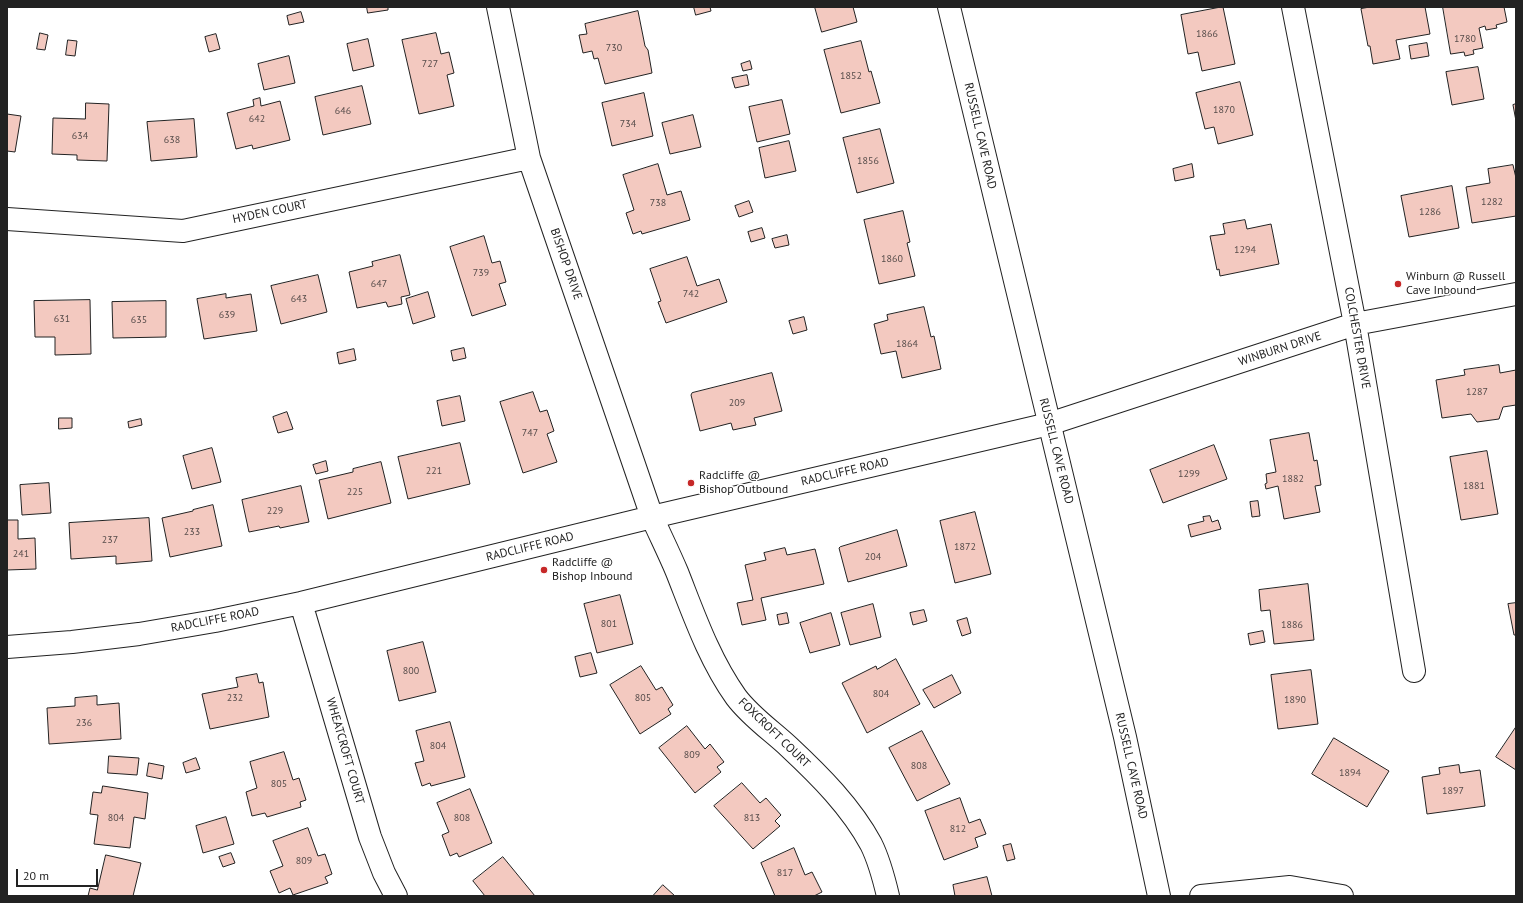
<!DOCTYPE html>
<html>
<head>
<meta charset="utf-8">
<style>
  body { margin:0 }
  #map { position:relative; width:1523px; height:903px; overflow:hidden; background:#fff; font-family:"PT Sans",sans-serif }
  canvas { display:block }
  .frame { position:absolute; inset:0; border:8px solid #222; pointer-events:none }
  .scale { position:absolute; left:16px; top:869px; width:82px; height:18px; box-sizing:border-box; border:2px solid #222; border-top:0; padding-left:5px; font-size:12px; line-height:14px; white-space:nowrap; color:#222; -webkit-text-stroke:3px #fff; paint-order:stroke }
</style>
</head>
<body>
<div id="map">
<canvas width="1523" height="903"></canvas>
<div class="frame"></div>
<div class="scale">20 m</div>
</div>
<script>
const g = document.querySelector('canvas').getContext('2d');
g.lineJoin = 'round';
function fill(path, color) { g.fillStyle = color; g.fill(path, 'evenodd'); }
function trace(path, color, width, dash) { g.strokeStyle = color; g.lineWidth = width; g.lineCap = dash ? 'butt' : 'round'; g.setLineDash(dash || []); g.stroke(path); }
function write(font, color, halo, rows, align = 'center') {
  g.font = font + ' "PT Sans",sans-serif'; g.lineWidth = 3; g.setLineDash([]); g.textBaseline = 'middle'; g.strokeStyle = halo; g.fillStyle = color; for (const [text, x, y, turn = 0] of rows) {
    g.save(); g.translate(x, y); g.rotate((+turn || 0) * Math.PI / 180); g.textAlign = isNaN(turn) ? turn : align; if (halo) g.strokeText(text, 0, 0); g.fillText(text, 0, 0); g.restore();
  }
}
const building = new Path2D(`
  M367 7H388V10L368 13Z
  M694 7H710L711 11 696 15Z
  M815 7H853L857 22 822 32Z
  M1223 7 1235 64 1202 71 1198 52 1188 54 1181 15Z
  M1370 7H1425L1430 34 1396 40 1400 59 1373 64 1370 46H1368L1361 9Z
  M1443 7H1504L1507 22 1496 25 1497 28 1486 30 1485 26 1479 28 1483 48 1473 50 1474 54 1465 56 1464 52 1451 54Z
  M638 11 645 46 648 50 652 73 605 84 598 58 594 59 592 51 583 53 579 35 587 34 585 24Z
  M301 12 304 22 289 25 287 16Z
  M40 33 48 35 45 50 37 49Z
  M436 33 441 54 449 52 454 73 447 75 454 106 419 114 402 40Z
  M216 34 220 49 209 52 205 37Z
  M368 39 374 66 353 71 347 44Z
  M68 40 77 41 75 56 66 55Z
  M861 41 869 72 871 71 880 103 841 113 824 50Z
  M1427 43 1429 56 1411 59 1409 46Z
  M289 56 295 83 264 90 258 64Z
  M750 61 752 69 743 71 741 64Z
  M1478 67 1484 99 1452 105 1446 72Z
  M747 75 749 85 735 88 732 78Z
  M1240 82 1253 135 1218 144 1214 127 1205 129 1196 93Z
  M362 86 371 124 323 135 315 97Z
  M644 93 653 136 612 146 602 103Z
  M260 98 261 106 280 101 290 140 253 149 252 145 236 149 227 113 254 106 253 100Z
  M782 100 790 134 757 142 749 107Z
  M86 103 109 104 107 161 77 160V155L52 154 53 118 85 119Z
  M1516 104V121L1513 105Z
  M7 114 21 116 15 152 7 151Z
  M693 115 701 147 670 154 662 123Z
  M194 119 197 157 151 161 147 122Z
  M880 129 894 183 857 193 843 138Z
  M789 141 796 171 765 178 759 148Z
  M658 164 667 195 681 191 690 220 642 234 641 231 633 234 626 213 634 210 623 175Z
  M1192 164 1194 177 1175 181 1173 169Z
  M1513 165 1516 178V216L1472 223 1466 187 1490 183 1488 169Z
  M1452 186 1459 228 1409 237 1401 196Z
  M749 201 753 212 739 217 735 206Z
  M903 211 910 242 907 243 915 276 879 284 864 220Z
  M1245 220 1247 229 1271 224 1279 264 1220 276 1219 269 1217 270 1210 236 1225 234 1223 224Z
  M762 228 765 238 751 242 748 232Z
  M787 235 789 245 775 248 772 239Z
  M484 236 492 263 500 261 506 282 499 284 506 305 472 316 450 247Z
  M400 255 410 295 401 297 402 304 388 307 386 302 357 308 349 272 373 266 372 262Z
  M687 257 697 286 719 279 727 302 666 323 658 302 661 301 650 269Z
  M318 275 327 312 281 324 271 286Z
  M428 292 435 317 413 324 406 299Z
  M226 294V298L251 294 257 331 204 339 197 299Z
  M90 300 91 354 55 355V337H35L34 301Z
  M166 301V337L113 338 112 302Z
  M924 307 931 337 934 336 941 369 902 378 896 351 881 354 874 324 888 320 887 315Z
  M804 317 807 330 793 334 789 321Z
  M464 348 466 358 453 361 451 351Z
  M354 349 356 360 339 364 337 353Z
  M1499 365 1500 373 1516 370V405L1503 407 1499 419 1477 422 1471 414 1442 418 1436 380 1465 375 1464 370Z
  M772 373 782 411 754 418 756 425 733 430 731 423 700 431 691 395 692 393Z
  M533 392 540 412 547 410 554 431 547 434 557 462 523 473 500 402Z
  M460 396 465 421 442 426 437 401Z
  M287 412 293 429 278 433 273 417Z
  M59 418H72V428L59 429Z
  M141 419 142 425 129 428 128 422Z
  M1309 433 1314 461 1317 460 1321 485 1315 486 1320 512 1284 519 1278 486 1266 489 1265 484 1267 483 1266 474 1276 472 1270 440Z
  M460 443 470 484 408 499 398 457Z
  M1214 445 1227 479 1163 503 1150 470Z
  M212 448 221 482 192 489 183 456Z
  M1487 451 1498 514 1461 520 1450 457Z
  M326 461 328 471 316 474 313 465Z
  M381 462 391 503 328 519 319 480 353 472V469Z
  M49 483 51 513 22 515 20 485Z
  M301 486 309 522 280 528 279 526 249 532 242 500Z
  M1258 501 1260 516 1252 517 1250 502Z
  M213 505 222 546 170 557 162 518 193 511V510Z
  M975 512 991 574 955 583 940 521Z
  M1210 516 1212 522 1218 520 1221 529 1191 537 1188 525 1204 521 1203 517Z
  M149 518 152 561 116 564V556L71 559 69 523Z
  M7 520H18V539L35 538 36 569 7 570Z
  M897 530 907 566 848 582 839 548 840 547Z
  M785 548 787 555 815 549 824 584 761 598 766 620 742 625 737 603 753 600 745 565 766 560 764 553Z
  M1308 584 1314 640 1274 644 1270 610 1261 611 1259 590Z
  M620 595 633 644 597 653 584 604Z
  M1516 603V635H1514L1508 604Z
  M873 604 881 637 850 645 841 613Z
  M924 610 927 621 913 625 910 613Z
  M787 613 789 623 779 625 777 615Z
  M831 613 840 645 810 653 800 623Z
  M967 618 971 633 962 636 957 621Z
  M1263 631 1265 642 1250 645 1248 634Z
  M423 642 436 692 399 701 387 651Z
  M591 653 597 673 580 677 575 657Z
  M896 659 920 704 867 733 842 683 876 666 877 669Z
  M641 666 656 690 662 687 673 705 668 709 671 714 640 734 610 685Z
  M1311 670 1318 724 1278 729 1271 675Z
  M257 674 259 683 263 682 269 717 210 729 202 694 238 687 236 678Z
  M952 675 961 693 934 708 923 690Z
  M97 696V705L119 703 121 739 49 744 47 708 75 706V698Z
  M450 722 465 777 431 786 430 783 422 786 415 763 424 761 416 731Z
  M687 726 705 749 710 744 724 762 717 767 721 772 695 793 659 748Z
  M1516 727V770L1496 757Z
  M922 731 950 784 917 801 889 748Z
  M1334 738 1389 771 1367 807 1312 774Z
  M284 752 293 780 299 778 306 800 300 802 301 807 267 817 265 813 252 816 246 792 257 788 250 762Z
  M109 756 139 758 137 775 108 773Z
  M196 758 200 769 186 773 183 763Z
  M149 763 164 766 162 779 147 776Z
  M1459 765 1460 773 1480 770 1485 806 1427 814 1422 777 1440 774 1439 768Z
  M742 783 760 803 766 798 781 815 775 821 780 826 753 849 714 806Z
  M103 786 148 793 145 819 134 817 130 848 94 844 98 815 90 814 93 792 101 793Z
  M470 789 492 843 459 857 457 853 450 856 442 835 449 832 437 803Z
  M960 798 969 823 980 819 986 834 975 838 978 847 944 860 925 811Z
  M226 817 234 844 203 853 196 826Z
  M308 828 318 856 325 854 332 874 325 877 328 883 293 895 290 888 279 893 270 871 283 866 273 841Z
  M1011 844 1015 859 1007 861 1003 846Z
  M794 848 805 875 812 872 822 892 814 896H775L761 863Z
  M231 853 235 863 223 867 219 857Z
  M106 855 141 863 133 896H88L90 888 97 890Z
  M503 857 535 896H485L473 881Z
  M987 877 992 896H955L953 885Z
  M663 885 675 896H653Z`);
const minor = new Path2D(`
  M498 7 529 158 652 517C660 535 669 553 677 572 694 615 709 659 736 697 751 717 772 731 789 747 820 776 851 807 871 844 879 860 884 879 888 896
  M1293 7 1355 324 1414 671
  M7 219 183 231 529 158
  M301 603 370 837 384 873 396 896
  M7 647 72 642 139 634 215 621 301 603 652 517 1049 424 1355 324 1516 294
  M1201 896 1290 887 1342 896`);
const major = new Path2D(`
  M949 7 1125 737 1159 896`);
const markers = [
  [1398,284,4,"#c62828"],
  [691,483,4,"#c62828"],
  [544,570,4,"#c62828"]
];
const numberNames = [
  ["1866",1207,34],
  ["1780",1465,39],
  ["730",614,48],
  ["727",430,64],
  ["1852",851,76],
  ["1870",1224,110],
  ["646",343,111],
  ["642",257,119],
  ["734",628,124],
  ["634",80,136],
  ["638",172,140],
  ["1856",868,161],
  ["1282",1492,202],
  ["738",658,203],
  ["1286",1430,212],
  ["1294",1245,250],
  ["1860",892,259],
  ["739",481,273],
  ["647",379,284],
  ["742",691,294],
  ["643",299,299],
  ["639",227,315],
  ["631",62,319],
  ["635",139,320],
  ["1864",907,344],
  ["1287",1477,392],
  ["209",737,403],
  ["747",530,433],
  ["221",434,471],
  ["1299",1189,474],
  ["1882",1293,479],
  ["1881",1474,486],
  ["225",355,492],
  ["229",275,511],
  ["233",192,532],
  ["237",110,540],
  ["1872",965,547],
  ["241",21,554],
  ["204",873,557],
  ["801",609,624],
  ["1886",1292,625],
  ["800",411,671],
  ["804",881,694],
  ["232",235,698],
  ["805",643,698],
  ["1890",1295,700],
  ["236",84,723],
  ["804",438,746],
  ["809",692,755],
  ["808",919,766],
  ["1894",1350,773],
  ["805",279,784],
  ["1897",1453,791],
  ["804",116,818],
  ["808",462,818],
  ["813",752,818],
  ["812",958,829],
  ["809",304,861],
  ["817",785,873]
];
const streetNames = [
  ["RUSSELL CAVE ROAD",980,136,77],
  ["HYDEN COURT",270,212,-12],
  ["BISHOP DRIVE",566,264,71],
  ["COLCHESTER DRIVE",1357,338,80],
  ["WINBURN DRIVE",1280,349,-18],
  ["RUSSELL CAVE ROAD",1056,451,76],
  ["RADCLIFFE ROAD",845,472,-13],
  ["RADCLIFFE ROAD",530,547,-14],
  ["RADCLIFFE ROAD",215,620,-11],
  ["FOXCROFT COURT",774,733,44],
  ["WHEATCROFT COURT",345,751,74],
  ["RUSSELL CAVE ROAD",1131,766,77]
];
const poiNames = [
  ["Winburn @ Russell",1406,277],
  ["Cave Inbound",1406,291],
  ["Radcliffe @",699,476],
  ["Bishop Outbound",699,490],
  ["Radcliffe @",552,563],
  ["Bishop Inbound",552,577]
];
fill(building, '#f3c9c0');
trace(building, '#222', 1);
trace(minor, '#222', 24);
trace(major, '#222', 24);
trace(minor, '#fff', 22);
trace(major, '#fff', 22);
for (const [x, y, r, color] of markers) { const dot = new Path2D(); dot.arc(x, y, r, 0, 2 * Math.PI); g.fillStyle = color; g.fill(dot); trace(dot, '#fff', 1.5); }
write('10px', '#564c4a', null, numberNames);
write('12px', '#222', '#fff', streetNames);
write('12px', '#222', '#fff', poiNames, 'left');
</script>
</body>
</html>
